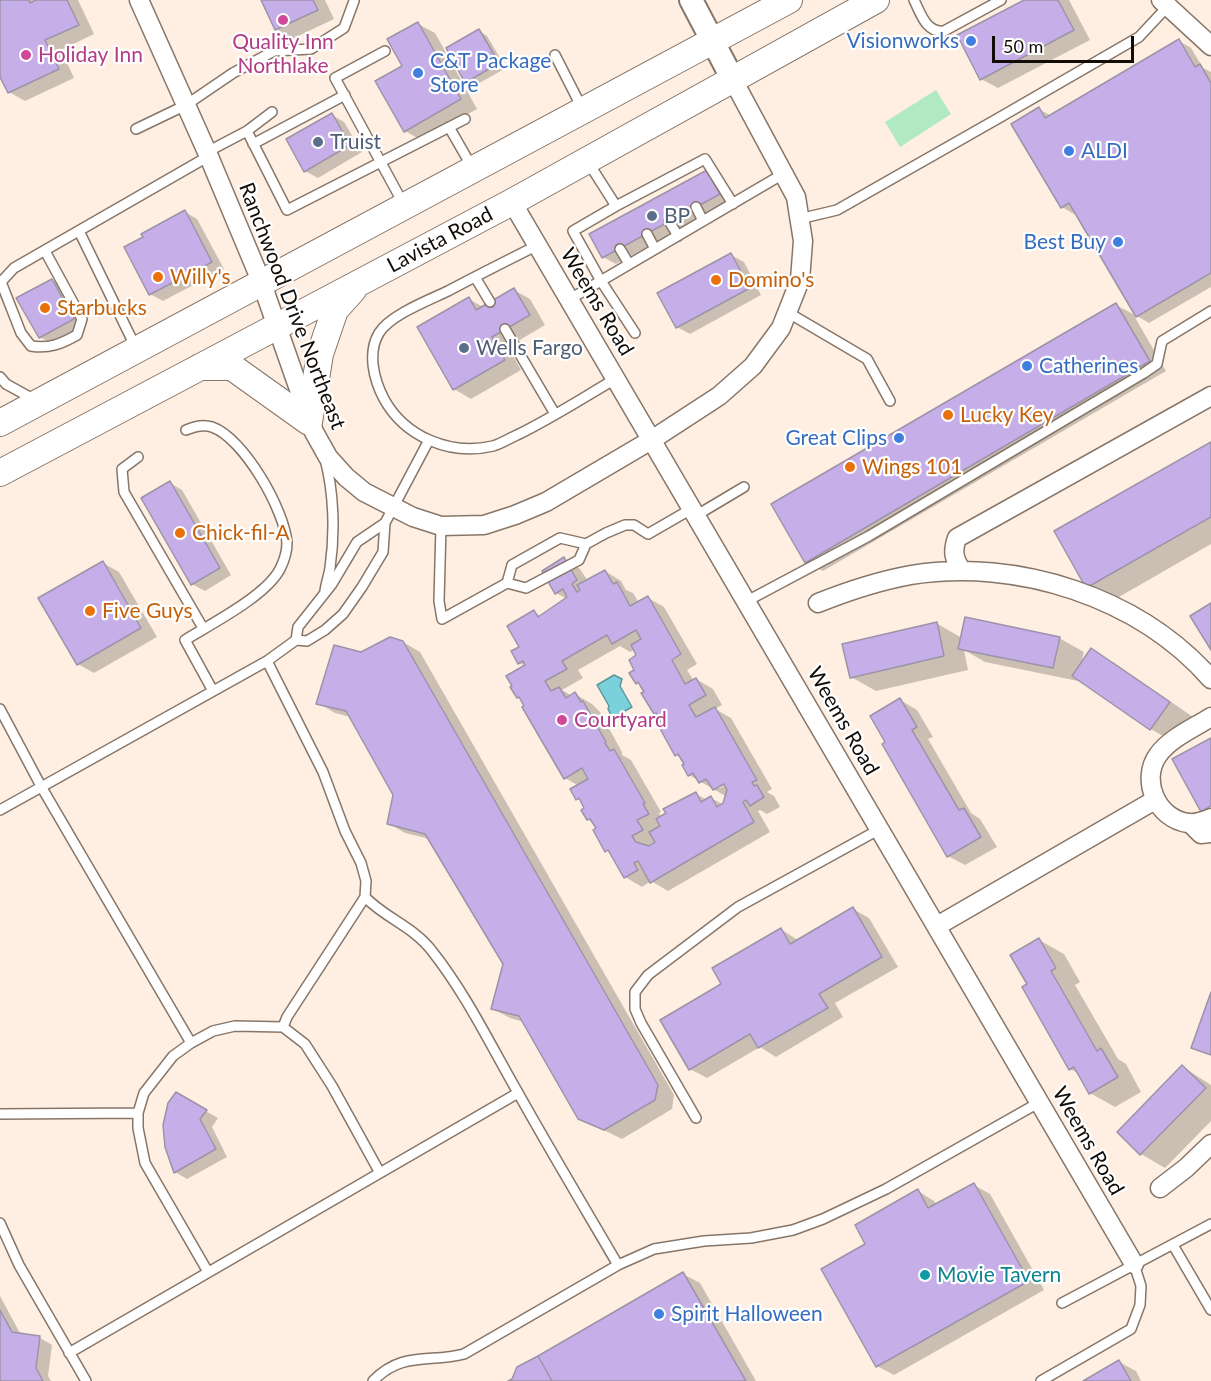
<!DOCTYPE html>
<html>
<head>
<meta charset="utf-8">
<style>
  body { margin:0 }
  #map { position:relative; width:1211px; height:1381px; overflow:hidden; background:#feefe2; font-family:Lato,sans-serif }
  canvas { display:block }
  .scale { position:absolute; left:992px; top:36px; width:142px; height:27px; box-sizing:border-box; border:3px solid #120c07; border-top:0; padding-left:8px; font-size:18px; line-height:21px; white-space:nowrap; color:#120c07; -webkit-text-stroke:4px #fff; paint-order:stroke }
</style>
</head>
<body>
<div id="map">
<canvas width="1211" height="1381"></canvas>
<div class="scale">50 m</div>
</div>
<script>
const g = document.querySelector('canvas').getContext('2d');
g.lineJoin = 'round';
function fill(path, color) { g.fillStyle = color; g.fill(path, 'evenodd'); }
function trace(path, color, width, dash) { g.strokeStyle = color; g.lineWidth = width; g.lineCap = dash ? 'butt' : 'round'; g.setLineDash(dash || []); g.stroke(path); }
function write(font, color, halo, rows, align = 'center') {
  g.font = font + ' Lato,sans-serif'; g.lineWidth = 4.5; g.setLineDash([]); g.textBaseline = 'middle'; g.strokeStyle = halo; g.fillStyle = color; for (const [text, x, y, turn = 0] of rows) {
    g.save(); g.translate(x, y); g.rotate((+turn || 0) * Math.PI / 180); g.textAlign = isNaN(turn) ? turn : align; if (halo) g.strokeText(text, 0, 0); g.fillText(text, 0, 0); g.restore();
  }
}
const green = new Path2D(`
  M936 90 951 114 900 147 885 122Z`);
const water = new Path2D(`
  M614 675 622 679 620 686 632 707 616 716 611 715 608 709 609 706 597 685Z`);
const shadow = new Path2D(`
  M0 0H78L94 34 61 50 74 78 25 101 9 92 0 73Z
  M262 0H325L334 19 292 39 276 29Z
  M1027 0H1069L1090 40 998 88 981 79Z
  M418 24 435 33 477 109 421 140 405 131 404 66Z
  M479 31 487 36 506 68 474 86 466 81Z
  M1179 41 1191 48 1203 68 1211 72V287L1149 323 1137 316 1077 213 1074 214 1062 207 1039 109 1051 116Z
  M332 115 344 122 362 152 318 178 305 171Z
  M707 172 719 179 731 201 616 264 603 257 591 235Z
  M185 212 197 219 224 269 163 301 150 294Z
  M731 255 744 262 761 295 690 334 677 327Z
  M52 280 64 287 85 326 52 344 40 337Z
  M514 290 530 299 545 325 508 347 521 370 471 399 454 389 469 299 483 307Z
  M1116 305 1133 314 1166 371 823 571 806 562Z
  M1211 443V544L1112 601 1088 587Z
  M170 483 182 490 231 575 205 591 192 584Z
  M564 559 580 569 588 581 605 571 621 581 626 590 633 593 639 603 648 598 664 607 697 664 687 670 694 681 696 679 713 689 722 705 715 709 731 718 772 789 767 792 774 796 780 807 767 814 760 810 758 811 770 832 668 891 651 881 642 887 625 877 612 854 606 850 598 829 594 823 588 819 583 802 577 799 579 786 565 778 522 699 518 697 526 666 519 663 521 647 534 612 541 616 567 599 556 593ZM620 646 630 652 634 650 638 656 637 683 642 686 655 713 660 716 664 723 676 755 683 758 689 775 727 797 724 805 711 798 707 800 696 794 661 817 659 813 661 812 631 760 622 755V752L600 712 592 704 575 694 572 696 562 690 583 678 578 670ZM731 781 720 788H714Z
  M103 563 119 572 157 637 94 673 78 664Z
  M936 623 962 638H1059L1084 652 1081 664 1092 650 1116 664 1193 717 1175 743 1151 729 1078 679V681L985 662 964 650 968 670 876 691 851 677Z
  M403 642 420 652 674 1095 672 1109 622 1139 579 1118 524 1022 510 1018 493 1009 505 964 430 839 405 833 388 823 394 795 351 717 335 713 318 703 361 654Z
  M900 700 917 710 933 737 928 739 971 813 980 819 997 847 965 865 948 856 887 742Z
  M853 909 869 918 898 967 835 1003 843 1017 776 1057 760 1047 707 1078 690 1069 781 929 799 941Z
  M1039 940 1064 954 1080 982 1075 985 1118 1059 1126 1064 1141 1092 1115 1107 1090 1093 1080 1074 1070 1069 1029 985Z
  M1183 1067 1211 1085V1121L1165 1168 1141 1154Z
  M176 1094 218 1118 212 1127 227 1157 187 1179 175 1172Z
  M974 1185 990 1194 1044 1290 894 1375 877 1366 867 1244 918 1191 934 1201 937 1205Z
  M683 1274 700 1283 756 1381H511Z
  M0 1296 21 1335 40 1338 52 1345 48 1376 51 1381H0Z
  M1119 1362 1136 1371 1141 1381H1086Z`);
const building = new Path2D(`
  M0 0H29L30 3 36 0H67L79 25 45 40 59 69 8 93 0 77Z
  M261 0H313L318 10 275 30Z
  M1024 0H1058L1074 30 980 80 957 35Z
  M418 22 461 99 404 132 375 81 402 66 387 39Z
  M479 29 499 63 465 83 446 48Z
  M1179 39 1195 67 1200 64 1211 83V273L1136 317 1069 203 1061 208 1011 124 1039 107 1045 118Z
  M332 113 350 145 304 172 286 139Z
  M707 170 720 194 602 258 589 234Z
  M185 210 212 262 149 295 124 247 143 237 141 234Z
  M731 253 750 288 676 328 657 293Z
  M52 279 74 319 39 338 16 298Z
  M514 288 530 315 492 337 505 360 453 390 417 327 469 297 476 310Z
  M1116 303 1150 361 805 563 771 504Z
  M1211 442V517L1086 588 1054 531Z
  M170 481 220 568 191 585 141 498Z
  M564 557 577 580 572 584 577 592 580 590 577 585 605 570 613 584 617 582 630 606 648 596 681 654 672 660 685 684 696 678 706 695 689 705 696 717 715 707 757 780 752 782 754 786 757 785 764 797 750 806 746 800 743 802 754 822 650 883 638 861 634 863 638 870 624 878 608 850 605 852 593 830 596 828 590 819 587 820 581 810 584 808 579 798 576 800 570 789 588 779 582 768 564 779 522 707 524 706 519 697 517 698 510 687 512 686 506 676 525 665 523 661 518 664 511 651 519 647 507 626 534 610 538 617 567 597 563 589 555 594 542 571ZM636 630 641 639 631 645 636 655 629 660 634 670 629 673 636 684 638 682 644 692 641 693 654 714 656 713 662 723 658 725 675 756 678 754 684 764 682 765 688 776 693 773 699 783 706 779 713 790 724 784 727 790 723 803 717 807 711 796 701 802 696 792 663 809 666 813 656 819 660 826 649 832 655 842 649 846 636 842 632 836 643 830 637 820 649 814 643 804 645 803 614 749 610 751 605 743 606 742 583 701 581 702 575 692 566 698 559 687 551 691 545 681 567 669 562 661 607 635 612 644Z
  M103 561 141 628 77 665 38 598Z
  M1211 603V650L1190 616Z
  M965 617 1060 637 1053 668 958 649Z
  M937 622 944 656 850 678 842 644Z
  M390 637 403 641 658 1085 655 1100 604 1130 578 1119 519 1016 491 1009 503 964 425 834 387 824 393 795 346 711 316 704 334 645 361 652Z
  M1091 648 1170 702 1150 730 1072 676Z
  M900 698 917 727 912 730 959 810 964 808 981 837 947 857 882 744 885 742 870 716Z
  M1211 738V806L1201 812 1172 759Z
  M853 907 882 957 819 994 828 1008 758 1048 750 1034 689 1070 660 1020 721 984 712 968 781 928 790 944Z
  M1039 938 1056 968 1051 971 1097 1051 1101 1048 1118 1077 1089 1094 1074 1067 1069 1070 1022 987 1027 984 1010 955Z
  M1211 992V1055L1191 1048Z
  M1182 1065 1206 1088 1140 1155 1117 1132Z
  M176 1092 207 1110 200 1119 216 1149 174 1173 165 1147 163 1125 168 1103Z
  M974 1183 1029 1281 876 1367 821 1269 865 1244 855 1225 918 1189 928 1208Z
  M683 1272 746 1381H552L538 1356Z
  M0 1310 12 1332 40 1336 36 1368 43 1381H0Z
  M538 1356 552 1381H508L512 1379 517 1367Z
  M1119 1360 1131 1381H1083Z`);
const service = new Path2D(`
  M914 0C921 14 926 33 944 31L1001 0
  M385 51 335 78 404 205
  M555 55 582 108
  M449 127 472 167
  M136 129 186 105 233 73 274 51 311 49 344 28 354 1
  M247 131 287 210 465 119
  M253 144 345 95
  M207 152 247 131 272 112
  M588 162 616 206 573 231 601 281 635 333
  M616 206 705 159 733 204
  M696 207 703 221
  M799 219 837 210 997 119 1139 37 1168 6
  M669 221 678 236
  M79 231 136 348
  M647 234 655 249
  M538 245C508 260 478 275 448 291 429 300 390 315 379 333 367 353 374 380 384 399 405 437 450 456 493 446 501 444 510 438 517 435 552 418 584 397 617 378
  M620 249 629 264
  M45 251 82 319 77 335C61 344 49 349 31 346L21 333 1 282 14 268 209 156
  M475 277 490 302
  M570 299 783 174
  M787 312 867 359 890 401
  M505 329 555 414
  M0 377 6 384 35 400
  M186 430C195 426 203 424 212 427 244 438 285 511 287 543 287 553 284 561 280 569 266 596 211 624 185 640L213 691
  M138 457 122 469 124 492 203 628
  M697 515 744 487
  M441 526 439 601 442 619 507 583 512 565 560 538 586 544
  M507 583 526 588 579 560 586 544 606 533 625 525H634L648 534 693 508
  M325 591C326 583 329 575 330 568 335 533 334 493 325 459
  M747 601 869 536 1144 373 1157 364 1162 341 1211 311
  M296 640 298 627 332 584 357 542 385 523 429 440
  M267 661 323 772 345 831 361 863 366 881 365 897 287 1017 283 1027
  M0 709 42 788 191 1043
  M0 810 267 661 296 640 307 641 325 630 343 614 362 587 383 552 385 523
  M365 897C385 918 414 927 432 951 466 994 490 1044 517 1091 550 1150 584 1207 618 1265
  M0 1114 138 1113
  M696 1118 641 1023 635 1009V992L648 975 738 907 880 829
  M0 1223 19 1265 86 1381
  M1173 1245 1211 1310
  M208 1272 145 1163 138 1128V1113L144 1093 173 1056 191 1043 213 1031 235 1026 283 1027 305 1044 332 1086 380 1173
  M1062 1303 1211 1224
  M69 1353 518 1093
  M373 1381C402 1351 429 1363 464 1354L618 1265 654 1249 704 1241 751 1238 793 1230 823 1219 886 1189 1040 1102
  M1041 1381 1131 1329 1140 1305 1141 1286 1134 1264`);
const minor = new Path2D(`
  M139 0 207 152 261 281 314 432 328 457 346 477 364 492 413 517 441 526 484 525 515 515 546 502 653 439 719 396 753 366 781 328 800 280 803 241 796 197 733 80
  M1161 0 1211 46
  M512 202 1134 1264
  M962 571C954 559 952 552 957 538L1211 396
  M818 603C848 591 878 581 911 575 1017 558 1139 597 1211 679
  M1211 717C1194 728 1170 738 1158 755 1140 780 1157 819 1188 823 1195 824 1204 821 1211 818
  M1190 823 1201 834 1211 833
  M937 926 1155 800
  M1160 1188 1186 1168 1211 1144`);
const tertiary = new Path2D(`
  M691 0 733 80`);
const secondary = new Path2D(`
  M200 367H232L309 422 320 354 335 310 353 290
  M0 423 789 0
  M0 473 512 202 876 0`);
const markers = [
  [283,20,6,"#d1479c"],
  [971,41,6,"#3f7fe0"],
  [26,55,6,"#d1479c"],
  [418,73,6,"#3f7fe0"],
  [318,142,6,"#5c6f8a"],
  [1069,151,6,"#3f7fe0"],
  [652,216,6,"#5c6f8a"],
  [1118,242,6,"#3f7fe0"],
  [158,277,6,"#e8710a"],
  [716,280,6,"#e8710a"],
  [45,308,6,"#e8710a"],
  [464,348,6,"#5c6f8a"],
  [1027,366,6,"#3f7fe0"],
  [948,415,6,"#e8710a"],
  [899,438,6,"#3f7fe0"],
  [850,467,6,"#e8710a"],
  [180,533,6,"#e8710a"],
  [90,611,6,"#e8710a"],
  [562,720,6,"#d1479c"],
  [925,1275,6,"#0f9aa8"],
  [659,1314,6,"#3f7fe0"]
];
const shopNames = [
  ["Visionworks",959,41,"right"],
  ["C&T Package",430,61],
  ["Store",430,85],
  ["ALDI",1081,151],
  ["Best Buy",1106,242,"right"],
  ["Catherines",1039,366],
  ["Great Clips",887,438,"right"],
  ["Spirit Halloween",671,1314]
];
const hotelNames = [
  ["Quality Inn",283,42,"center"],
  ["Northlake",283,66,"center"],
  ["Holiday Inn",38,55],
  ["Courtyard",574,720]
];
const serviceNames = [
  ["Truist",330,142],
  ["BP",664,216],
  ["Wells Fargo",476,348]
];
const streetNames = [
  ["Lavista Road",440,240,-28],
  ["Weems Road",597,302,59],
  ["Ranchwood Drive Northeast",292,306,69],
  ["Weems Road",843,721,60],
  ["Weems Road",1088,1141,60]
];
const foodNames = [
  ["Willy's",170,277],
  ["Domino's",728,280],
  ["Starbucks",57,308],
  ["Lucky Key",960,415],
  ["Wings 101",862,467],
  ["Chick-fil-A",192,533],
  ["Five Guys",102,611]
];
const cultureNames = [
  ["Movie Tavern",937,1275]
];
fill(green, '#b0e9c2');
fill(water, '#7bd1db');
trace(water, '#5c969b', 1.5);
fill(shadow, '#0003');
fill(building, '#c6afe9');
trace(building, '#9b94a8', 1.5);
trace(service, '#877668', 12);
trace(minor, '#877668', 21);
trace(tertiary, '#877668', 26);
trace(secondary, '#877668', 28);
trace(service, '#fff', 9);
trace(minor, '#fff', 18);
trace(tertiary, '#fff', 22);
trace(secondary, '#fff', 26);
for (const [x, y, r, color] of markers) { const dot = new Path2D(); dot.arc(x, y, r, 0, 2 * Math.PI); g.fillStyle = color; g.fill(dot); trace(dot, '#fff', 2); }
write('21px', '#366cbe', '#fff', shopNames, 'left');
write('21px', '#b23c85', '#fff', hotelNames, 'left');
write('21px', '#4e5e75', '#fff', serviceNames, 'left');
write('21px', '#120c07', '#fff', streetNames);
write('21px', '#c56008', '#fff', foodNames, 'left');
write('21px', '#0d838f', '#fff', cultureNames, 'left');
</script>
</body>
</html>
